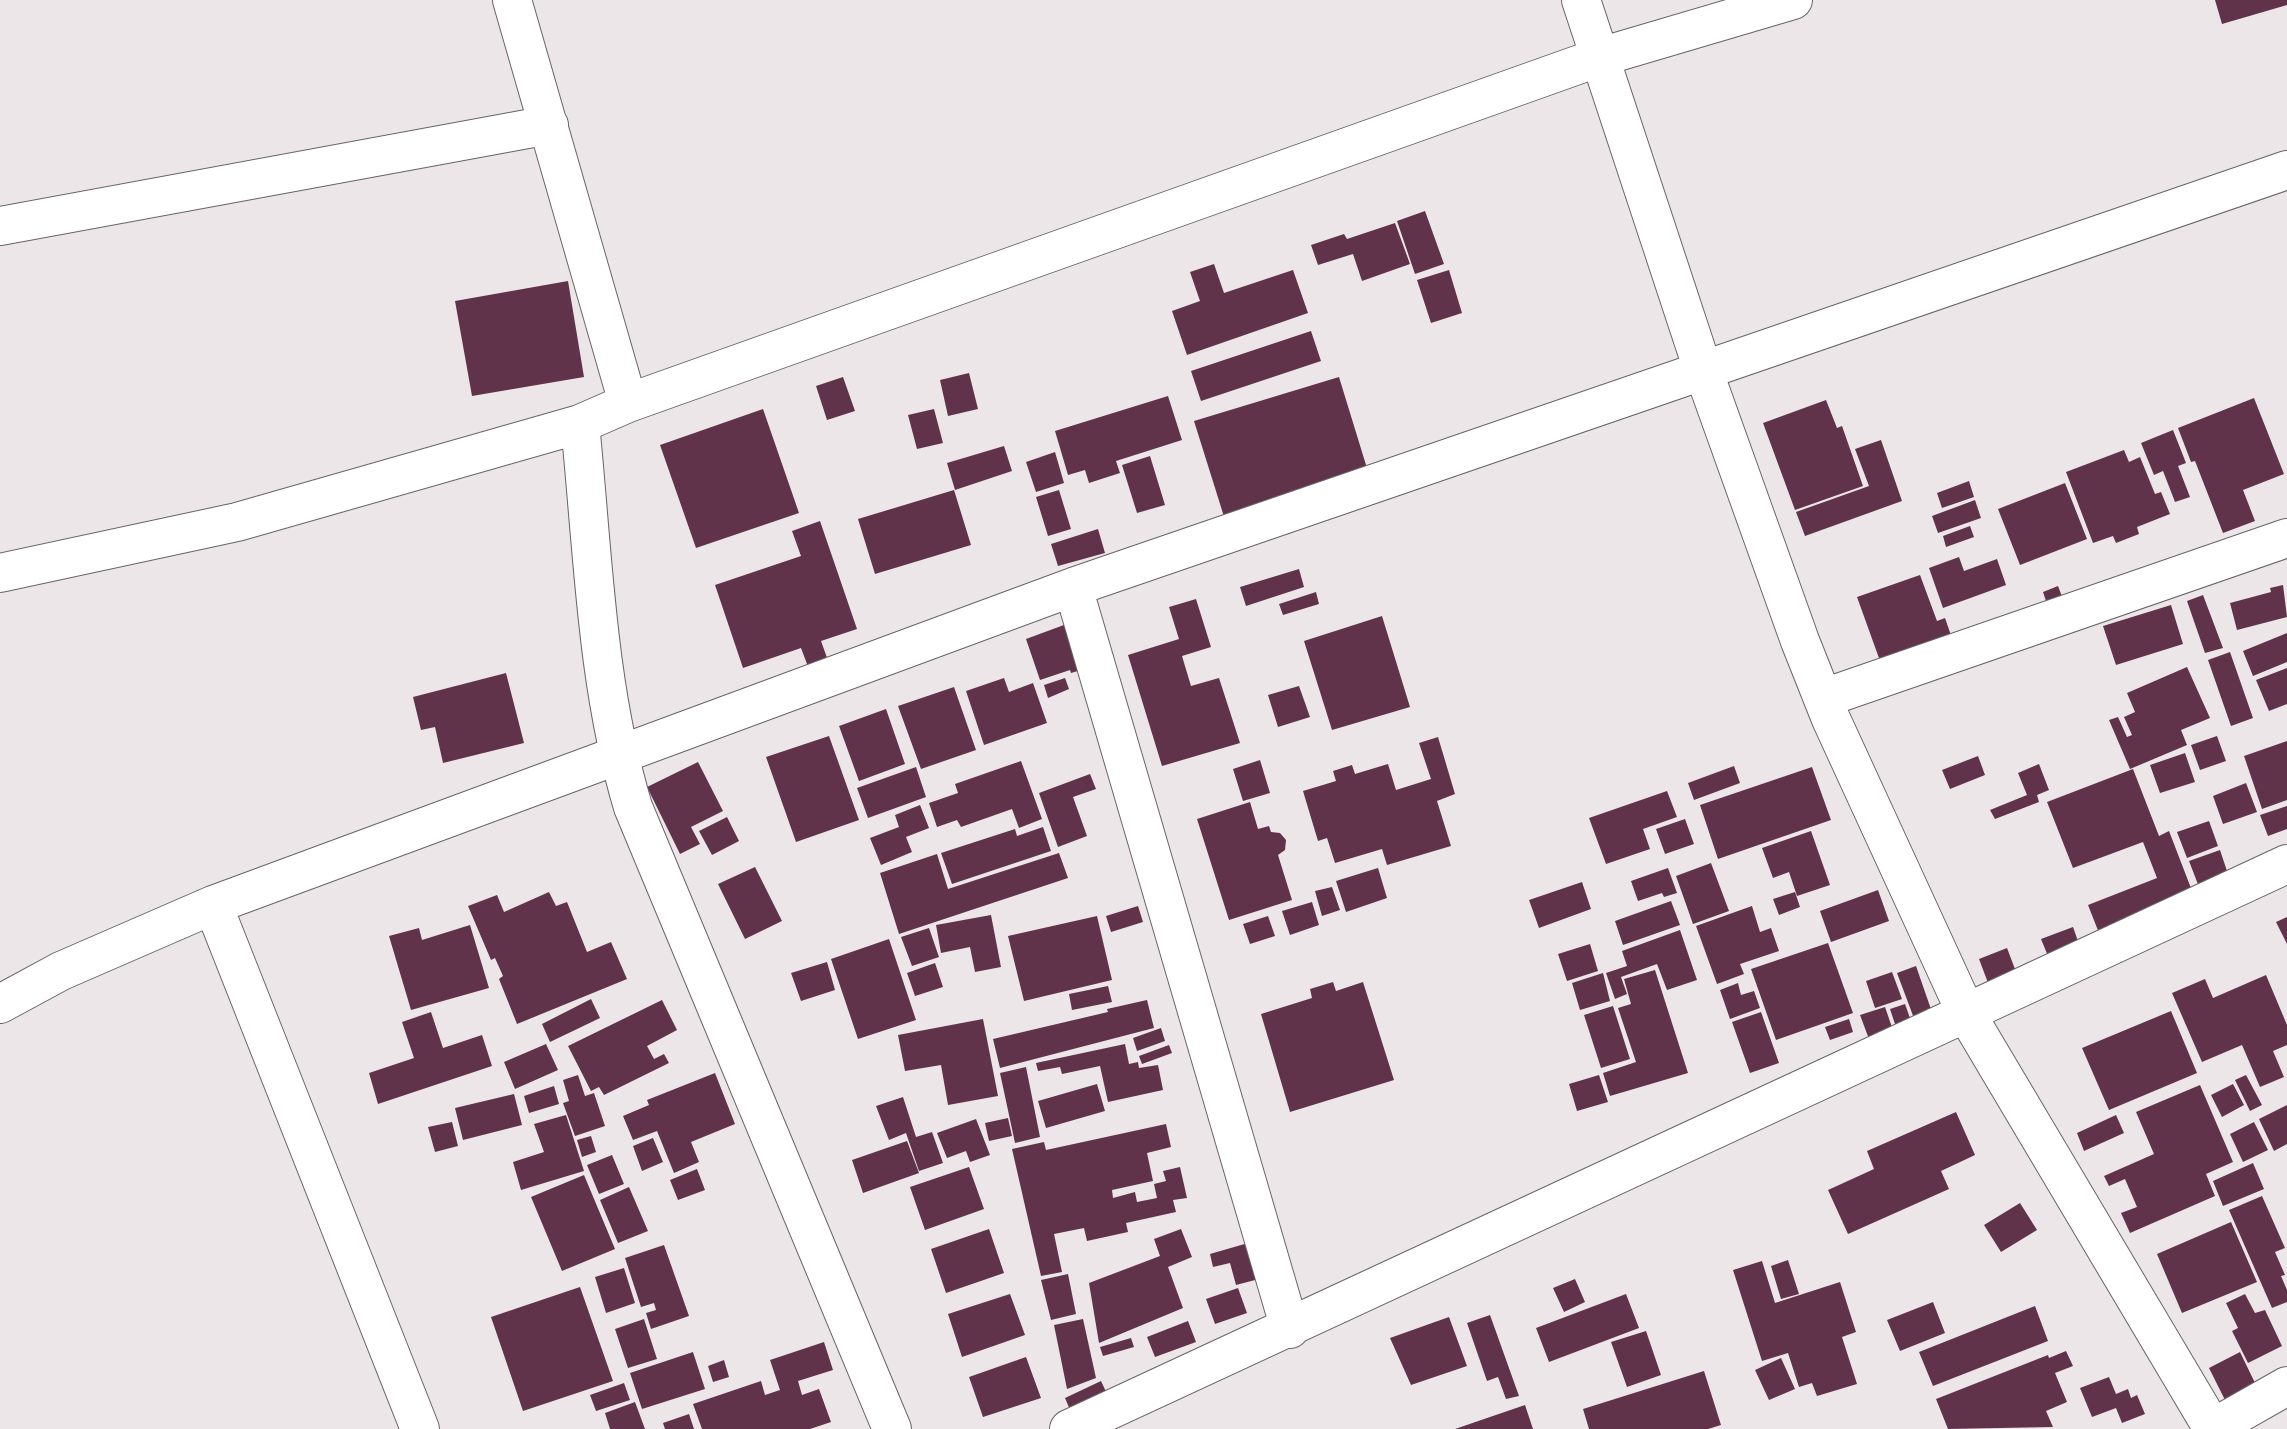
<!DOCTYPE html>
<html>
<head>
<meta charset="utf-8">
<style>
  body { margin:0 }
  canvas { display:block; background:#ece6e9 }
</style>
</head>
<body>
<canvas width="2287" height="1429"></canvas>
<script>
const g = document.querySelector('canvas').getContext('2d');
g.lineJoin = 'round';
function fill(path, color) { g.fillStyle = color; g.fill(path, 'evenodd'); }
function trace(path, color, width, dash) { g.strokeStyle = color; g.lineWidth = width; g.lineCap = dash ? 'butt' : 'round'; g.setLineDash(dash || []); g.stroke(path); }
const building = new Path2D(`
  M2215 0H2287V5L2222 24Z
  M1425 211 1444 264 1415 274 1397 221Z
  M1395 223 1410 264 1362 281 1353 254 1318 265 1311 245 1344 234 1347 239Z
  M1214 264 1224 293 1293 270 1308 313 1187 355 1172 311 1200 301 1190 272Z
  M1449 270 1462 313 1431 323 1417 280Z
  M568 281 584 377 472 396 455 301Z
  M1311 331 1321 361 1201 401 1191 371Z
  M969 373 978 409 948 416 940 380Z
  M843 377 855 411 827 420 816 386Z
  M1339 377 1370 478 1226 523 1194 421Z
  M1168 396 1182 440 1116 461 1120 473 1089 483 1085 470 1068 475 1055 431Z
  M2254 398 2284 474 2243 490 2255 521 2223 533 2195 461 2191 462 2178 428Z
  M1826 400 1837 428 1842 426 1863 486 1795 510 1763 423Z
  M763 409 799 513 696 548 660 445Z
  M934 409 943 443 917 449 908 415Z
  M2173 430 2186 463 2178 466 2190 497 2175 502 2163 471 2154 475 2141 443Z
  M1881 440 1902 501 1805 536 1796 512 1869 486 1855 449Z
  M1004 446 1012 471 955 490 947 463Z
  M2124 450 2129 462 2140 457 2155 494 2161 492 2170 514 2137 527 2139 534 2116 543 2113 536 2093 543 2066 472Z
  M1055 452 1064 483 1036 492 1026 462Z
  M1150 456 1165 505 1137 513 1122 465Z
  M1969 481 1974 497 1942 508 1937 493Z
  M2065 483 2087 539 2020 565 1998 509Z
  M954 490 971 545 875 574 858 519Z
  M1059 490 1071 529 1048 536 1036 497Z
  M1975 500 1981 518 1938 533 1932 516Z
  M820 521 857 629 821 641 830 666 810 672 801 648 743 668 715 585 801 556 792 531Z
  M1970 526 1974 537 1946 547 1943 536Z
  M1098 529 1105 553 1058 566 1051 544Z
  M1959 557 1964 571 1997 559 2006 585 1943 608 1929 568Z
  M1299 569 1304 587 1246 606 1240 587Z
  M1920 575 1937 621 1945 618 1955 647 1884 672 1857 597Z
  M2283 585 2287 617 2237 630 2230 603 2271 592 2270 588Z
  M2058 586 2066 607 2050 613 2043 592Z
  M1316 592 1319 604 1283 615 1279 604Z
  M2203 595 2223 648 2205 653 2187 601Z
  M1196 599 1211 647 1182 656 1191 686 1219 678 1240 743 1162 766 1128 655 1179 639 1169 607Z
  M2171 605 2183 644 2116 665 2103 626Z
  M1382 616 1410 707 1332 730 1304 641Z
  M1072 622 1088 668 1071 673 1070 670 1040 680 1026 639Z
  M2287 633V662L2253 676 2243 651Z
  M2230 652 2253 718 2231 726 2208 660Z
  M2187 667 2210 718 2181 730 2187 745 2130 769 2109 720 2118 717 2127 737 2132 735 2124 717 2135 712 2127 693Z
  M2287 668V704L2269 711 2256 680Z
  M506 673 524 743 443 763 435 727 421 730 413 697Z
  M1004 678 1009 692 1033 683 1047 723 984 745 966 691Z
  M1065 678 1069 689 1048 698 1044 685Z
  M1299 686 1310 717 1278 727 1268 695Z
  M954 687 976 750 921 769 898 706Z
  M886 709 905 764 859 781 839 726Z
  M829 736 859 820 796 842 766 757Z
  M2217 736 2226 761 2200 770 2191 745Z
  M1438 737 1455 794 1437 801 1451 846 1387 865 1382 849 1335 863 1327 838 1318 841 1303 791 1336 781 1333 771 1352 765 1355 774 1388 764 1396 790 1431 779 1419 743Z
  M2287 741V800L2262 809 2244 756Z
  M2185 753 2195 782 2160 793 2150 765Z
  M1978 756 1985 775 1950 789 1942 770Z
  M1260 760 1270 793 1243 801 1233 769Z
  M1021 761 1042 819 1019 828 1012 809 961 827 957 820 937 827 929 803 958 793 955 784Z
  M698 762 723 811 691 827 700 844 680 854 647 787Z
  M2039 764 2049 790 2037 795 2039 802 1995 819 1990 810 2027 795 2018 773Z
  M1734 766 1740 783 1694 800 1688 783Z
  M916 767 926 797 868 818 857 788Z
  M1812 767 1831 820 1718 859 1700 805Z
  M2133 769 2159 836 2169 831 2194 896 2099 933 2088 905 2157 878 2143 842 2073 868 2047 802Z
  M1090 774 1096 789 1073 797 1087 836 1058 847 1039 793Z
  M2246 783 2257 812 2223 824 2213 796Z
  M1667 791 1677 817 1643 829 1650 849 1606 864 1589 818Z
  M1250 802 1258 829 1269 826 1271 832 1280 833 1286 840 1285 850 1278 855 1292 900 1229 920 1197 819Z
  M920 805 929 828 906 837 912 852 881 865 870 838 899 827 895 815Z
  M2287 806V829L2268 836 2260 815Z
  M727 817 739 841 712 855 699 831Z
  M1685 819 1694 844 1665 854 1656 829Z
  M2209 821 2218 846 2187 858 2177 832Z
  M1043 827 1051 851 952 884 941 853 1015 829 1017 836Z
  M1811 831 1830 885 1797 896 1789 872 1773 878 1762 848Z
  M2220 850 2229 877 2199 887 2189 861Z
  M1059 853 1068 878 899 934 880 873 937 854 948 889Z
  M1711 863 1729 911 1693 924 1676 876Z
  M755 867 782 921 745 939 718 884Z
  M1378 868 1387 898 1346 912 1336 881Z
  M1668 868 1677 893 1664 897 1662 893 1638 901 1631 881Z
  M1582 882 1591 909 1539 928 1529 900Z
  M1332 887 1340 910 1322 916 1315 891Z
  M1878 890 1889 921 1831 942 1820 911Z
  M549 892 556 906 567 902 587 952 611 942 627 979 517 1024 499 979 503 976 495 958 491 960 468 906 497 895 504 912Z
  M1795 892 1800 907 1779 915 1773 899Z
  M1671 901 1680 925 1623 945 1615 921Z
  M1312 902 1319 925 1290 935 1282 911Z
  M1138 906 1143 922 1111 932 1106 916Z
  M1752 906 1760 932 1771 928 1779 951 1740 964 1744 974 1717 984 1696 926Z
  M991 915 1001 967 975 972 970 947 941 953 936 925Z
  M1097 916 1112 980 1024 1001 1008 936Z
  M1268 916 1275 936 1250 944 1243 924Z
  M2287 917V944L2276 922Z
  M470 925 489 988 411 1010 389 936 419 928 422 940Z
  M2073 927 2079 944 2048 956 2041 939Z
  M929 928 939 957 912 966 901 937Z
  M1680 930 1697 980 1667 990 1657 964 1621 977 1627 994 1615 999 1606 973 1627 966 1622 951Z
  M889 939 916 1020 858 1039 831 959Z
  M1828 943 1853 1013 1776 1040 1751 969Z
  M1590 944 1598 971 1567 981 1558 954Z
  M2007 948 2018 977 1990 988 1979 959Z
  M827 962 835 990 801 1001 791 973Z
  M935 963 943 987 915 996 907 973Z
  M1916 966 1933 1015 1915 1021 1897 973Z
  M1655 970 1688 1073 1610 1096 1603 1073 1636 1062 1618 1008 1631 1004 1624 979Z
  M1892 972 1902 999 1875 1008 1866 981Z
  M1603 973 1610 1001 1580 1010 1572 983Z
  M2266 975 2287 1025V1045L2273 1051 2284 1077 2260 1087 2242 1045 2202 1062 2172 993 2205 979 2213 998Z
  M1333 982 1336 991 1363 982 1394 1080 1290 1112 1261 1014 1312 998 1310 989Z
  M1738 983 1741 995 1754 991 1760 1008 1730 1019 1720 990Z
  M1108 986 1112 1002 1072 1010 1069 994Z
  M591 999 600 1018 550 1042 542 1024Z
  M662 1000 677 1030 647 1046 654 1059 664 1054 669 1063 604 1095 599 1087 591 1091 568 1046Z
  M1147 1000 1154 1028 1000 1068 993 1039 1108 1012 1107 1009Z
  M1905 1004 1911 1021 1896 1027 1890 1009Z
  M1613 1006 1630 1059 1601 1068 1584 1015Z
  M1885 1007 1896 1039 1872 1047 1860 1015Z
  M2171 1011 2197 1073 2109 1110 2082 1048Z
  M431 1012 443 1048 482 1035 492 1066 378 1104 369 1073 414 1058 402 1022Z
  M1761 1012 1779 1063 1750 1073 1732 1022Z
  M983 1019 998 1096 948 1105 941 1065 905 1071 898 1035Z
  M1849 1019 1853 1032 1830 1040 1825 1027Z
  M1161 1028 1165 1041 1137 1051 1133 1038Z
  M546 1044 558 1070 515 1089 504 1062Z
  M1125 1044 1129 1064 1138 1062 1139 1068 1158 1065 1163 1090 1108 1102 1100 1066 1062 1074 1060 1067 1038 1071 1036 1063Z
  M1169 1045 1172 1053 1142 1064 1139 1056Z
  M1026 1067 1040 1137 1015 1143 1000 1073Z
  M715 1073 735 1124 691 1142 699 1162 674 1173 657 1131 633 1140 623 1116 649 1105 647 1100Z
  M578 1075 585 1096 594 1093 605 1126 575 1136 563 1103 569 1101 563 1080Z
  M1599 1075 1608 1102 1577 1111 1569 1084Z
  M2246 1075 2262 1105 2250 1111 2235 1080Z
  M1097 1084 1105 1111 1046 1128 1038 1101Z
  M2233 1084 2244 1105 2222 1117 2211 1095Z
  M2200 1085 2233 1162 2206 1174 2215 1196 2130 1233 2121 1213 2137 1207 2125 1179 2109 1186 2104 1176 2154 1154 2136 1112Z
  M554 1086 559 1104 529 1113 524 1096Z
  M514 1094 522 1125 463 1140 455 1108Z
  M903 1097 916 1137 932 1132 943 1163 919 1171 906 1133 889 1140 876 1106Z
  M2287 1105V1144L2274 1151 2259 1119Z
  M1956 1112 1975 1155 1941 1171 1949 1189 1848 1234 1828 1190 1874 1169 1867 1151Z
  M566 1115 584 1171 521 1190 513 1162 544 1152 534 1124Z
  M2116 1115 2124 1133 2084 1151 2077 1133Z
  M1008 1118 1012 1136 989 1141 985 1123Z
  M976 1119 990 1155 970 1162 966 1151 947 1158 937 1133Z
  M452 1122 458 1146 435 1152 428 1127Z
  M2254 1122 2268 1150 2243 1162 2230 1134Z
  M1166 1124 1171 1147 1147 1153 1153 1181 1112 1190 1113 1198 1135 1192 1137 1202 1157 1198 1154 1184 1166 1181 1163 1171 1180 1167 1187 1198 1173 1200 1176 1212 1126 1223 1128 1232 1087 1241 1084 1228 1054 1234 1062 1272 1041 1276 1012 1149 1044 1142 1046 1150Z
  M591 1136 596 1152 582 1157 577 1140Z
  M653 1138 663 1162 642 1171 633 1146Z
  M907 1141 919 1173 863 1193 852 1160Z
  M612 1155 624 1184 599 1194 587 1165Z
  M2253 1163 2264 1189 2223 1206 2213 1181Z
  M969 1167 984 1209 925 1230 910 1187Z
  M697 1169 705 1190 678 1200 670 1180Z
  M584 1175 615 1249 562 1271 531 1197Z
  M629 1187 648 1231 618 1243 600 1200Z
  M2262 1196 2285 1248 2275 1252 2285 1275 2281 1276 2287 1290V1302L2272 1308 2229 1210Z
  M2020 1203 2037 1230 2001 1252 1984 1225Z
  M2231 1222 2257 1282 2182 1313 2157 1254Z
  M989 1229 1004 1273 946 1293 931 1249Z
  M1181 1229 1192 1257 1168 1267 1183 1308 1099 1343 1089 1283 1160 1256 1154 1239Z
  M1248 1243 1259 1279 1236 1285 1230 1263 1213 1267 1210 1254Z
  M664 1245 689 1316 651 1329 646 1313 656 1310 654 1303 641 1307 625 1258Z
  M1788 1260 1799 1294 1781 1299 1771 1266Z
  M1762 1261 1775 1303 1840 1282 1856 1332 1842 1337 1857 1384 1817 1396 1812 1383 1799 1387 1788 1353 1762 1361 1733 1270Z
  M624 1268 635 1303 606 1313 595 1277Z
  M1068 1274 1076 1314 1051 1320 1041 1280Z
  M1575 1279 1585 1302 1564 1312 1553 1288Z
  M580 1287 613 1381 523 1411 491 1317Z
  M1238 1288 1247 1313 1215 1324 1206 1299Z
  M1010 1294 1025 1335 962 1357 948 1314Z
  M1626 1294 1639 1328 1549 1362 1536 1328Z
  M2245 1294 2255 1313 2265 1310 2282 1346 2248 1363 2232 1331 2238 1328 2226 1303Z
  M1933 1302 1945 1333 1900 1351 1887 1320Z
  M2035 1306 2048 1341 1933 1386 1919 1352Z
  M1490 1315 1519 1396 1506 1399 1498 1377 1487 1381 1467 1323Z
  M1449 1317 1467 1366 1411 1385 1390 1338Z
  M644 1319 657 1359 628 1368 615 1329Z
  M1083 1319 1096 1378 1067 1389 1054 1325Z
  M1188 1321 1196 1342 1155 1357 1147 1337Z
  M1646 1331 1661 1375 1627 1387 1611 1342Z
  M1131 1338 1134 1347 1103 1356 1100 1347Z
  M824 1342 833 1370 798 1381 802 1395 819 1389 831 1422 810 1429H702L693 1404 761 1381 765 1395 780 1390 770 1360Z
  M2066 1351 2073 1366 2055 1373 2067 1402 2046 1411 2053 1427 1948 1429 1936 1399 2048 1355 2049 1358Z
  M693 1352 705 1389 642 1409 630 1373Z
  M2240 1352 2256 1385 2225 1400 2209 1368Z
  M1026 1357 1041 1398 983 1417 969 1377Z
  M1781 1358 1795 1389 1769 1400 1755 1370Z
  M724 1360 729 1377 713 1382 708 1366Z
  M1704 1371 1721 1425 1708 1429H1589L1583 1409Z
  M2109 1377 2116 1394 2128 1389 2131 1398 2137 1395 2145 1414 2122 1423 2116 1408 2092 1417 2080 1388Z
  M1101 1381 1110 1400 1073 1417 1065 1398Z
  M624 1383 630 1400 596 1411 590 1395Z
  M635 1402 645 1429H610L605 1413Z
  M1525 1405 1533 1429H1455Z
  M689 1414 694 1429H665L663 1423Z`);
const minor = new Path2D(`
  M512 0 628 403
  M1581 0 1703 370 1800 641 1831 719 1967 1015 2213 1429
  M0 226 549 125
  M580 424C593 551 596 684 633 807L892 1429
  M0 573 237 522 580 424 628 403 1600 57 1793 0
  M1073 587 1290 1329
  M1824 698 2287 538
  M213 905 420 1429
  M0 1004 61 971 213 905 1073 587 2287 170
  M2213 1428 2287 1386
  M1069 1429 2287 864`);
fill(building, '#61334b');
trace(minor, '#696466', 40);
trace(minor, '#fff', 38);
</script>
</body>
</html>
